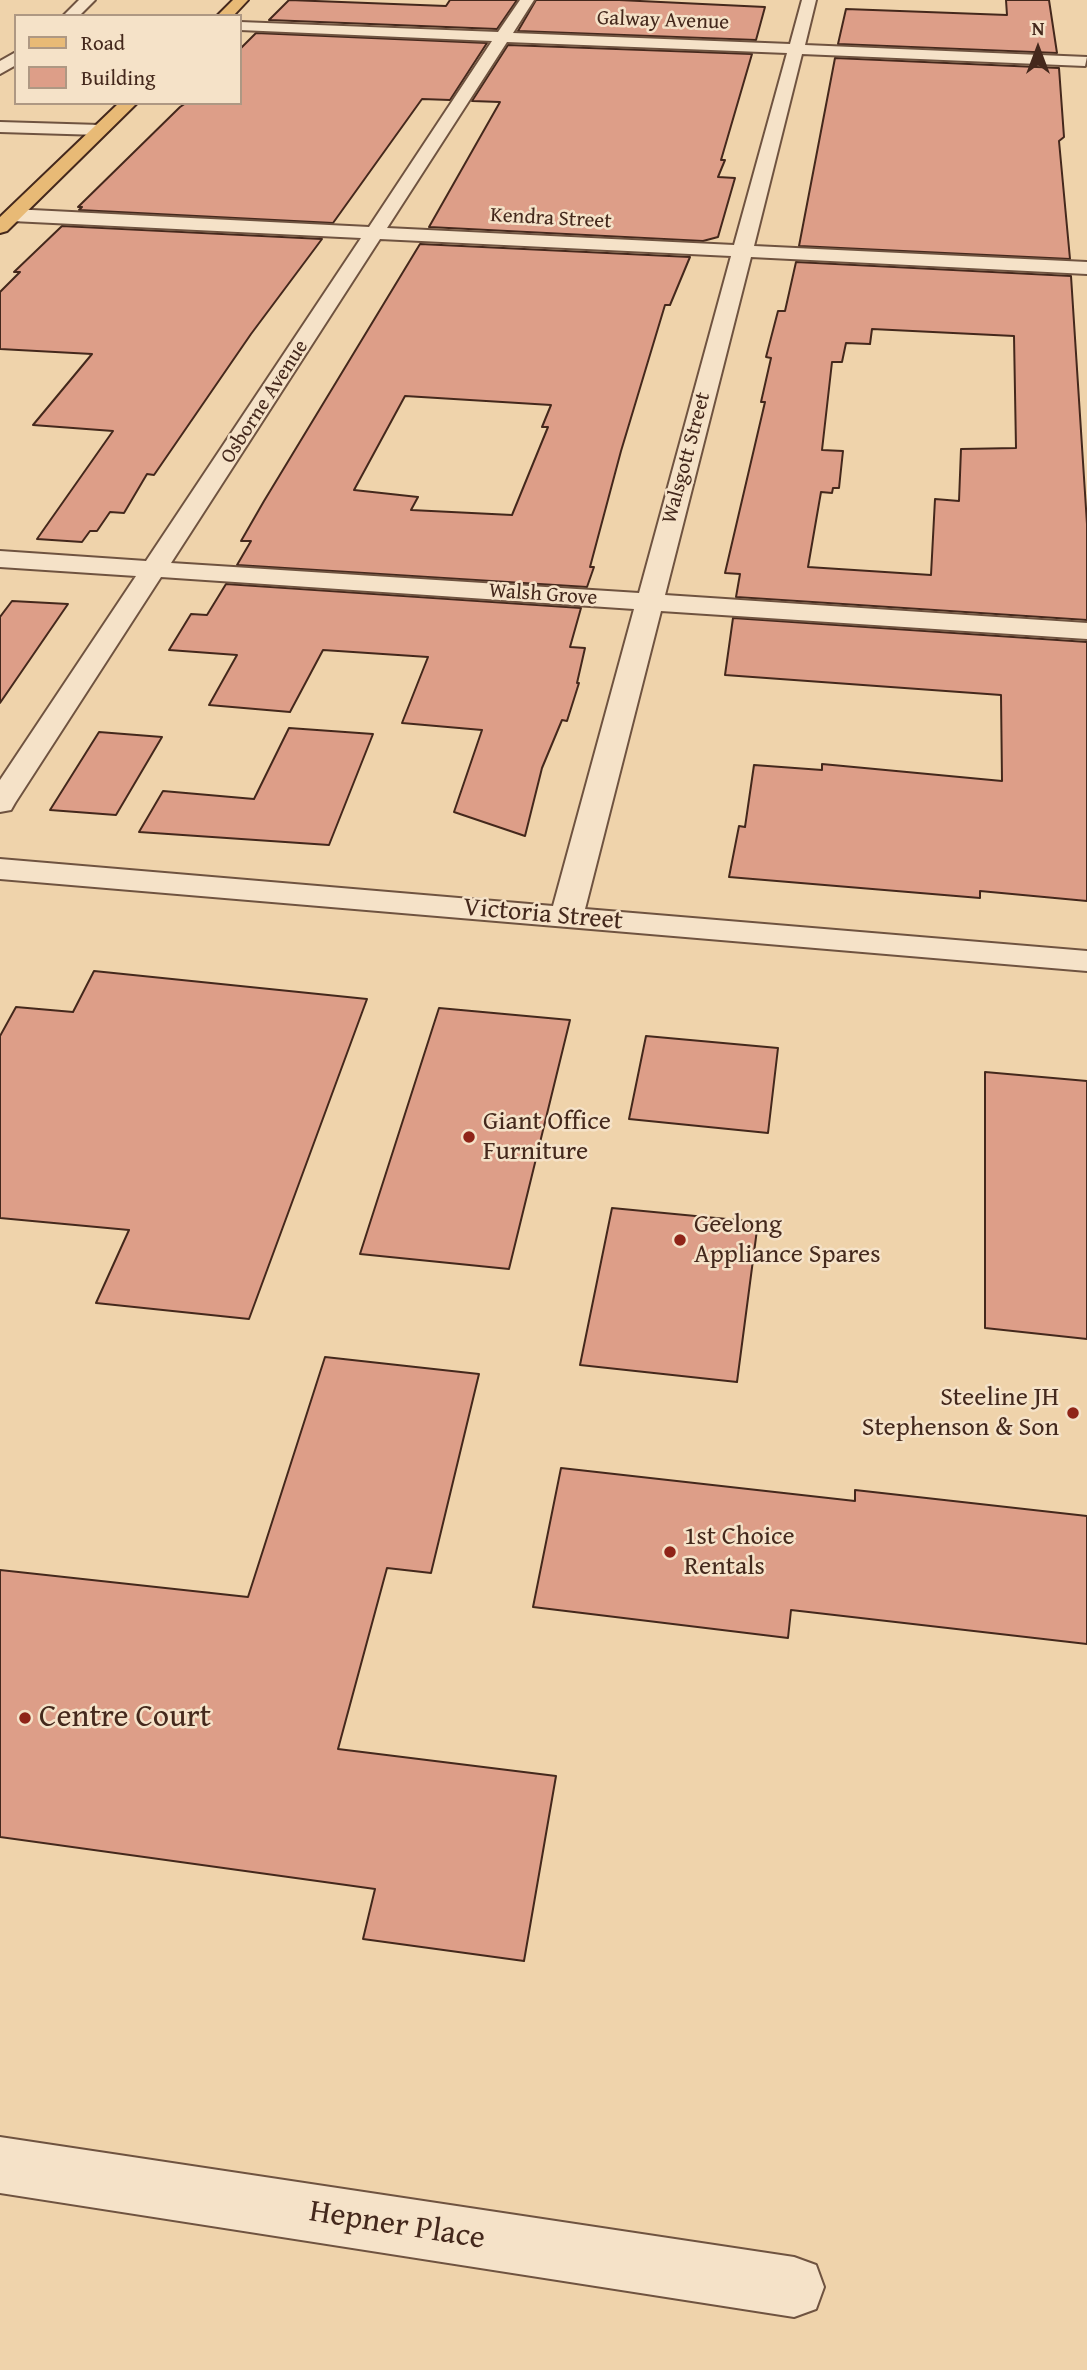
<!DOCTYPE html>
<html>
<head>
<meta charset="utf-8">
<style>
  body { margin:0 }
  #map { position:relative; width:1087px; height:2370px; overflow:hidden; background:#efd3ab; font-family:"Gentium Book Plus",serif }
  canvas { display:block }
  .legend { position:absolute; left:14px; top:14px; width:228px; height:91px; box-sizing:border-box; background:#f5e2c8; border:2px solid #ae9883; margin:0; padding:9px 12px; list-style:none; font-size:21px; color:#44281c }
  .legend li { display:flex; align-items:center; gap:14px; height:35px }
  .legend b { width:35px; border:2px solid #ae9883 }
  .north { position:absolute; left:1003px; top:14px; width:70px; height:70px; -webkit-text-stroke:5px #f5e2c8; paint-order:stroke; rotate:0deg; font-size:19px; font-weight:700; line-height:28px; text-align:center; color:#44281c }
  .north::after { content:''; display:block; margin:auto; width:24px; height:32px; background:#44281c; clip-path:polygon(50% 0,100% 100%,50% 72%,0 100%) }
</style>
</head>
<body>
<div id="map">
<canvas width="1087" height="2370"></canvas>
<ul class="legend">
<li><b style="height:9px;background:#e8ba76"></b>Road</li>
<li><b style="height:19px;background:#dd9e88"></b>Building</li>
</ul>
<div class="north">N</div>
</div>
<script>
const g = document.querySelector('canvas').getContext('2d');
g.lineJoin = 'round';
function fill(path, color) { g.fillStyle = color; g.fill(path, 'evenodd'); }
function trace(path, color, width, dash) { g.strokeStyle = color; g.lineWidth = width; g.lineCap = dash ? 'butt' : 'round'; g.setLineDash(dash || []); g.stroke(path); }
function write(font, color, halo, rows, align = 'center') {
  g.font = font + ' "Gentium Book Plus",serif'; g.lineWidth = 5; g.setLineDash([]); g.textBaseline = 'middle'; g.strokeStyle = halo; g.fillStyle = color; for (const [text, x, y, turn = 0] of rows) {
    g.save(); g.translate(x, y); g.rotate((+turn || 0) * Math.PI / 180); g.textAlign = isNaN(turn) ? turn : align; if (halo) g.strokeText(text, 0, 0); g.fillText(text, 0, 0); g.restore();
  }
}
const building = new Path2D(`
  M289 0 446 6 450 0H517L497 29 269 20Z
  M536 0H619L765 7 756 40 518 31Z
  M1006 0H1049L1057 53 838 44 846 9 1007 15Z
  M256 33 487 43 450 100 422 99 333 223 79 210 82 207H78L180 107 186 103H240V49Z
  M508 45 752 54 721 160H725L718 177 735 178 718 237 703 241 429 227 500 102 472 101Z
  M835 58 1059 68 1064 137 1059 141 1070 259 799 246Z
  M62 226 322 239 251 334 154 475 147 474 124 513 110 512 97 531H90L82 542 37 539 113 431 33 425 92 354 0 349V292L20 272H14Z
  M420 244 690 257 670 305H665L621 451 590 567H594L587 587 237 565 251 541H241L264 501ZM405 396 551 405 542 427H548L512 515 411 510 418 497 354 490Z
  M796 262 1071 276 1087 524V620L736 597 740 574 725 573 765 402H761L771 358 766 357 778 311H785ZM872 329 1014 336 1016 448 961 449 959 501 935 499 931 575 808 567 821 492 832 493 833 488H839L843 451 822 450 832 362H842L846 343 870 344Z
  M226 584 581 608 570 647 585 648 577 683H579L567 721 562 720 542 768 525 836 454 812 482 730 402 723 428 657 323 650 290 712 209 705 237 655 169 650 191 614 207 615Z
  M12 601 68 604 0 703V617Z
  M733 618 1087 642V901L980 891V898L729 877 739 826 745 827 754 765 822 770V764L1002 781 1001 695 725 675Z
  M289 728 373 734 329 845 139 832 163 791 254 799Z
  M99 732 162 737 116 815 50 810Z
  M94 971 367 999 249 1319 96 1303 129 1230 0 1218V1036L16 1007 73 1012Z
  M439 1008 570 1020 509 1269 360 1254Z
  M646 1036 778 1048 768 1133 629 1119Z
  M985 1072 1087 1081V1339L985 1328Z
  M612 1208 758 1222 737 1382 580 1365Z
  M325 1357 479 1374 431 1573 387 1568 338 1749 556 1776 524 1961 363 1939 375 1889 0 1837V1570L248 1597Z
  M561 1468 855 1501V1490L1087 1516V1644L791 1610 788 1638 533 1607Z`);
const minor = new Path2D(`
  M79 0H95L79 16H63Z
  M520 0H534L513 33 790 44 802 0H816L805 45 1087 57 1085 66 802 54 754 246 1087 262V274L751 257 665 595 1087 623V639L661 611 585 909 1087 951V971L0 879V859L553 906 634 609 161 577 15 803 11 810 0 812V780L136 576 0 567V551L146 561 361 238 12 221 3 215 12 209 369 227 492 41 240 30V22L498 32ZM507 42 787 53 734 245 387 228ZM380 239 731 256 639 593 171 563Z
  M16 52V65L0 74V61Z
  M0 122 100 125 109 130 100 135 0 132Z
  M0 2137 794 2257 816 2265 824 2287 816 2309 794 2317 0 2193Z`);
const major = new Path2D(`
  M233 0H248L233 16H217Z
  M119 103H137L7 231 0 233V217Z`);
const markers = [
  [469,1137,7,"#8f2418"],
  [680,1240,7,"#8f2418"],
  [1073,1413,7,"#8f2418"],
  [670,1552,7,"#8f2418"],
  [25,1718,7,"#8f2418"]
];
const farStreetnames = [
  ["Galway Avenue",663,21,2],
  ["Kendra Street",551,219,3],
  ["Osborne Avenue",265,402,-57],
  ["Walsgott Street",687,458,-75],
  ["Walsh Grove",543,595,4]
];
const streetNames = [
  ["Victoria Street",543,915,5]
];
const poiNames = [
  ["Giant Office",483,1122],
  ["Furniture",483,1152],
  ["Geelong",694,1225],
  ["Appliance Spares",694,1255],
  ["Steeline JH",1059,1398,"right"],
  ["Stephenson & Son",1059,1428,"right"],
  ["1st Choice",684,1537],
  ["Rentals",684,1567]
];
const nearPoinames = [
  ["Centre Court",39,1718]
];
const nearStreetnames = [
  ["Hepner Place",397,2226,9]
];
fill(building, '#dd9e88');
trace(building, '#44281c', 2);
trace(minor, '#6f5340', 4);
trace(major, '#44281c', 4);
fill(minor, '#f5e2c8');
fill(major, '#e8ba76');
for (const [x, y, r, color] of markers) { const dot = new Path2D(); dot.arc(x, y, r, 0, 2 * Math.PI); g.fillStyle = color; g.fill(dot); trace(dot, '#f5e2c8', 2.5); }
write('21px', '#44281c', '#f5e2c8', farStreetnames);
write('26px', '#44281c', '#f5e2c8', streetNames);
write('26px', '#44281c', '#f5e2c8', poiNames, 'left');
write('32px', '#44281c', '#f5e2c8', nearPoinames, 'left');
write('32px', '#44281c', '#f5e2c8', nearStreetnames);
</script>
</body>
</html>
